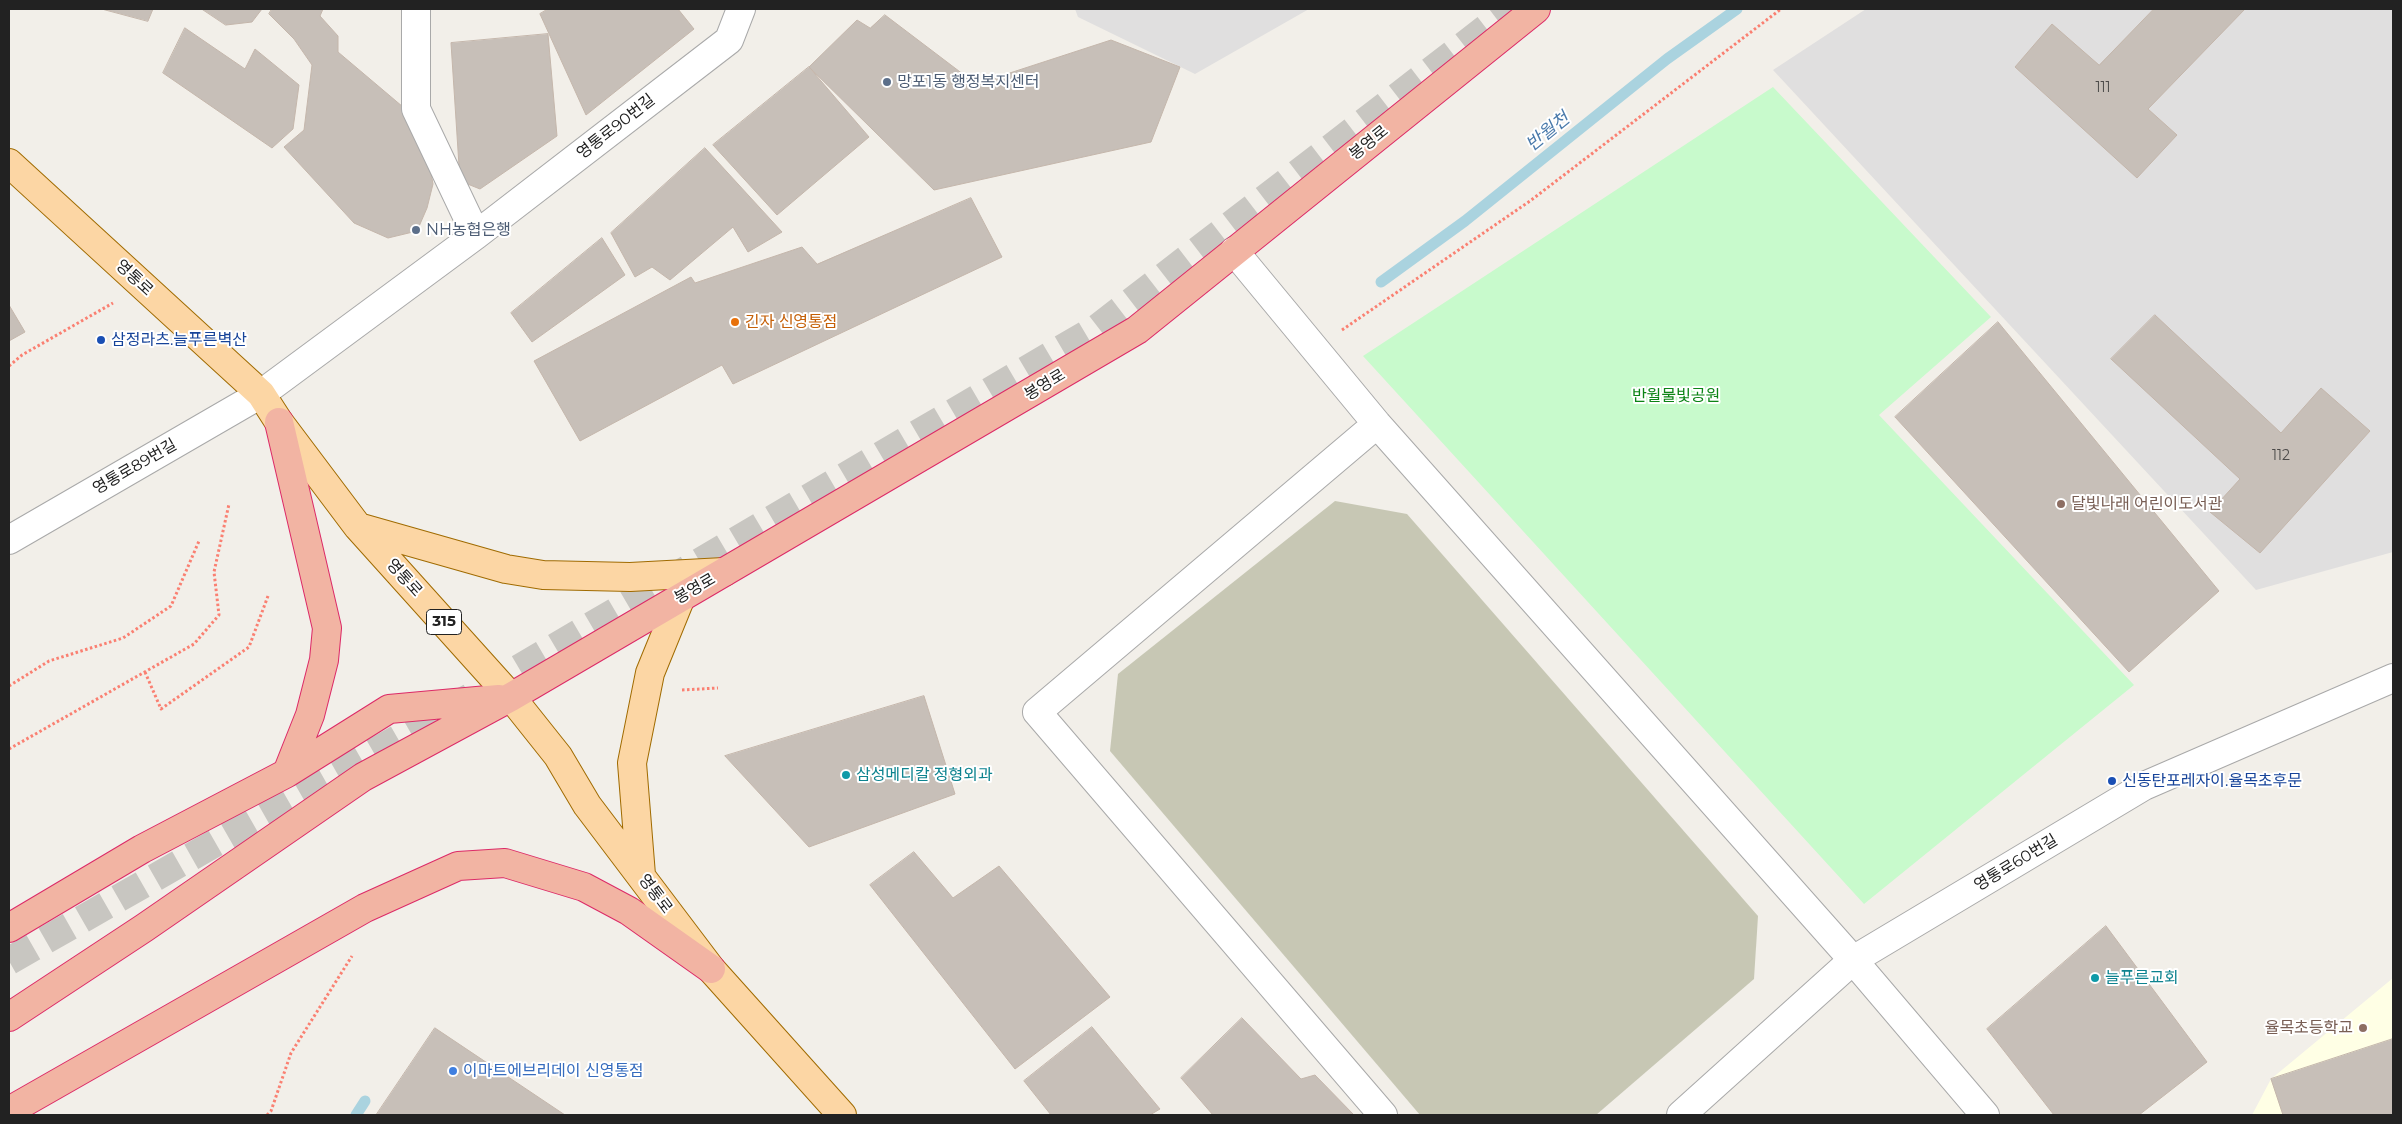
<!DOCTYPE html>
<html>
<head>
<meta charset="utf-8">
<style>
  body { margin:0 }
  #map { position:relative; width:2402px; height:1124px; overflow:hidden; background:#f2efe9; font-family:Montserrat,sans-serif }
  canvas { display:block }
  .frame { position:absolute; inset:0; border:10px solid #222; pointer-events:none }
</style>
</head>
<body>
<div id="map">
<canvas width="2402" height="1124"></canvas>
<div class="frame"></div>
</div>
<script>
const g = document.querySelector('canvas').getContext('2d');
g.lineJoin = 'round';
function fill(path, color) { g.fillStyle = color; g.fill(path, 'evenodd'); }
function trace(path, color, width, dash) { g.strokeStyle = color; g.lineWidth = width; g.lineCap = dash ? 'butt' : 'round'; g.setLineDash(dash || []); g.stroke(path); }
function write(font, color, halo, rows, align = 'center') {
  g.font = font + ' Montserrat,"Noto Sans KR",sans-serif'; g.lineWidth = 4; g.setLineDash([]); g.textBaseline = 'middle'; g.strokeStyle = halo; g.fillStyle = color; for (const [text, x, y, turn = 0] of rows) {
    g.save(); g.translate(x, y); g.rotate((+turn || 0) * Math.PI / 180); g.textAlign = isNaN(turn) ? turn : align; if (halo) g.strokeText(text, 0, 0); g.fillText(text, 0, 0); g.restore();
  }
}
const residential = new Path2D(`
  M1075 9H1309L1195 74 1078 17Z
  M1866 9H2393V552L2256 590 1773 70Z`);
const education = new Path2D(`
  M2393 978V1115H2252L2271 1079Z`);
const construction = new Path2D(`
  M1335 501 1407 514 1758 916 1754 979 1596 1115H1420L1110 751 1118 674Z`);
const park = new Path2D(`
  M1773 87 1991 317 1879 415 2134 685 1864 904 1363 356Z`);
const stream = new Path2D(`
  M1381 282 1465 221 1667 59 1737 9
  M356 1115 365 1101`);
const building = new Path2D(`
  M102 9H153L148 21Z
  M202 9H262L252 22 226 25Z
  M272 9H323L320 16 338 36V52L422 123 433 184 427 208 417 231 388 238 354 223 284 147 304 130 312 65 294 39 269 14Z
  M548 9H678L694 29 586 115 540 14Z
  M2154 9H2245L2148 109 2177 135 2137 178 2015 67 2052 24 2099 65Z
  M885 15 976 84 1111 40 1180 67 1151 142 934 190 809 67 857 20 870 28Z
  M185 28 245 69 255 49 299 85 293 129 272 148 163 73Z
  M548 34 557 136 480 189 460 181 451 43Z
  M809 67 869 137 777 215 713 145Z
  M705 148 782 232 748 252 733 227 670 280 652 267 635 277 611 233Z
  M971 198 1002 257 733 384 722 365 580 441 534 361 691 277 695 283 802 247 817 264Z
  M602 238 625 275 532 342 511 313Z
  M9 305 25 332 9 341Z
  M2155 315 2281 433 2321 388 2370 431 2260 553 2210 512 2240 479 2111 359Z
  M1998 322 2219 591 2129 672 1895 417Z
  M924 696 955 794 809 847 725 756Z
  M914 852 953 898 999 866 1110 997 1015 1069 870 885Z
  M2106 926 2207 1062 2139 1115H2054L1987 1029Z
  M1242 1018 1301 1079 1315 1075 1354 1115H1213L1181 1078Z
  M1092 1027 1160 1109 1150 1115H1051L1024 1081Z
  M435 1028 565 1115H379L377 1114Z
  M2393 1039V1115H2283L2271 1079Z`);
const trunkTunnel = new Path2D(`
  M9 961 460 703 1097 328 1511 9`);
const path = new Path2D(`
  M1342 330 1530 201 1781 9
  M9 366 22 355 113 303
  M145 672 161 709 249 647 268 596
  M9 686 49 661 123 638 171 606 199 541
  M682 690 718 688
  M9 749 194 644 219 615 214 572 229 504
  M267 1115 271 1111 291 1053 352 956`);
const minor = new Path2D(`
  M416 9V109L476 235
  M1234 251 1377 424 1853 960 1985 1115
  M1377 424 1037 712 1383 1115
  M9 540 261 394 476 235 729 40 741 9`);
const tertiary = new Path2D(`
  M1681 1115 1853 960 2144 786 2393 678`);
const primary = new Path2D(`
  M9 163 261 394 279 422 358 527 511 697 558 756 587 805 711 969 842 1115
  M358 527 506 569 543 575 630 577 724 572
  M641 875 632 763 650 673 681 597`);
const trunk = new Path2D(`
  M279 422 327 628 324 660 310 715 287 773
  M9 928 142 849 287 773 389 709 499 699
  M9 1017 144 928 363 777 511 697 1137 330 1536 9
  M9 1111 365 908 458 866 505 863 584 887 629 911 711 969`);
const markers = [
  [887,82,5,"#5c6f8a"],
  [416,230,5,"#5c6f8a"],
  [735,322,5,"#e8710a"],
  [101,340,5,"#1a4fb4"],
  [2061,504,5,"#8d6e63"],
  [846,775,5,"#0f9aa8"],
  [2112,781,5,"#1a4fb4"],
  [2095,978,5,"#0f9aa8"],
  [2363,1028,5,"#8d6e63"],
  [453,1071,5,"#3f7fe0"]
];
const numberNames = [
  ["111",2103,88],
  ["112",2281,456]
];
const shields = [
  [444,622,35]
];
const shieldNames = [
  ["315",444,622]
];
const serviceNames = [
  ["망포1동 행정복지센터",897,82],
  ["NH농협은행",426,230]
];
const streetNames = [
  ["영통로90번길",616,127,-38],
  ["봉영로",1369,143,-39],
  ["영통로",134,278,43],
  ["봉영로",1045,385,-31],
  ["영통로89번길",135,467,-30],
  ["영통로",404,578,48],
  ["봉영로",695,589,-30],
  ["영통로60번길",2016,863,-31],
  ["영통로",655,894,53]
];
const foodNames = [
  ["긴자 신영통점",745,322]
];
const transitNames = [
  ["삼정라츠.늘푸른벽산",111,340],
  ["신동탄포레자이.율목초후문",2122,781]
];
const parkNames = [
  ["반월물빛공원",1676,396]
];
const educationNames = [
  ["달빛나래 어린이도서관",2071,504],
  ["율목초등학교",2353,1028,"right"]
];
const cultureNames = [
  ["삼성메디칼 정형외과",856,775],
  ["늘푸른교회",2105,978]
];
const shopNames = [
  ["이마트에브리데이 신영통점",463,1071]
];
const waterNames = [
  ["반월천",1548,132,-39]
];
fill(residential, '#e0dfdf');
fill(education, '#ffffe5');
fill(construction, '#c7c7b4');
fill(park, '#c8facc');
trace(stream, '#aad3df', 11);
fill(building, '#c7bfb8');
trace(building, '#c4b6ab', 1);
trace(trunkTunnel, '#c8c6c1', 28, [28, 14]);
trace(minor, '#a9a9a9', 30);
trace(tertiary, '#a9a9a9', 30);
trace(primary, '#a06b00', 30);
trace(trunk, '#dc2a67', 30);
trace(path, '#fa8072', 3, [2.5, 2.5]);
trace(minor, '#fff', 28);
trace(tertiary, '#fff', 28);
trace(primary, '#fcd6a4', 28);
trace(trunk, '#f2b4a3', 28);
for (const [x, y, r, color] of markers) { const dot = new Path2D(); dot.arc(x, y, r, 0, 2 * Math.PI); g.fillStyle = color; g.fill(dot); trace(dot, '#fff', 2); }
write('14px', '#4b4948', null, numberNames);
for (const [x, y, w] of shields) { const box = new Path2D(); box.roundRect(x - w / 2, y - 12.5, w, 25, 4); g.fillStyle = '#fff'; g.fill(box); trace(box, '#222', 1); }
write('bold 15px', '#222', null, shieldNames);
write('16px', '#4e5e75', '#fff', serviceNames, 'left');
write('16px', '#222', '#fff', streetNames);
write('16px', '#c56008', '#fff', foodNames, 'left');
write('16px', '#164399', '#fff', transitNames, 'left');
write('16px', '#0c8416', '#fff', parkNames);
write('16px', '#785e54', '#fff', educationNames, 'left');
write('16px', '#0d838f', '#fff', cultureNames, 'left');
write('16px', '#366cbe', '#fff', shopNames, 'left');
write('italic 18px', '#4a7aab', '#fff', waterNames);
</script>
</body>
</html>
